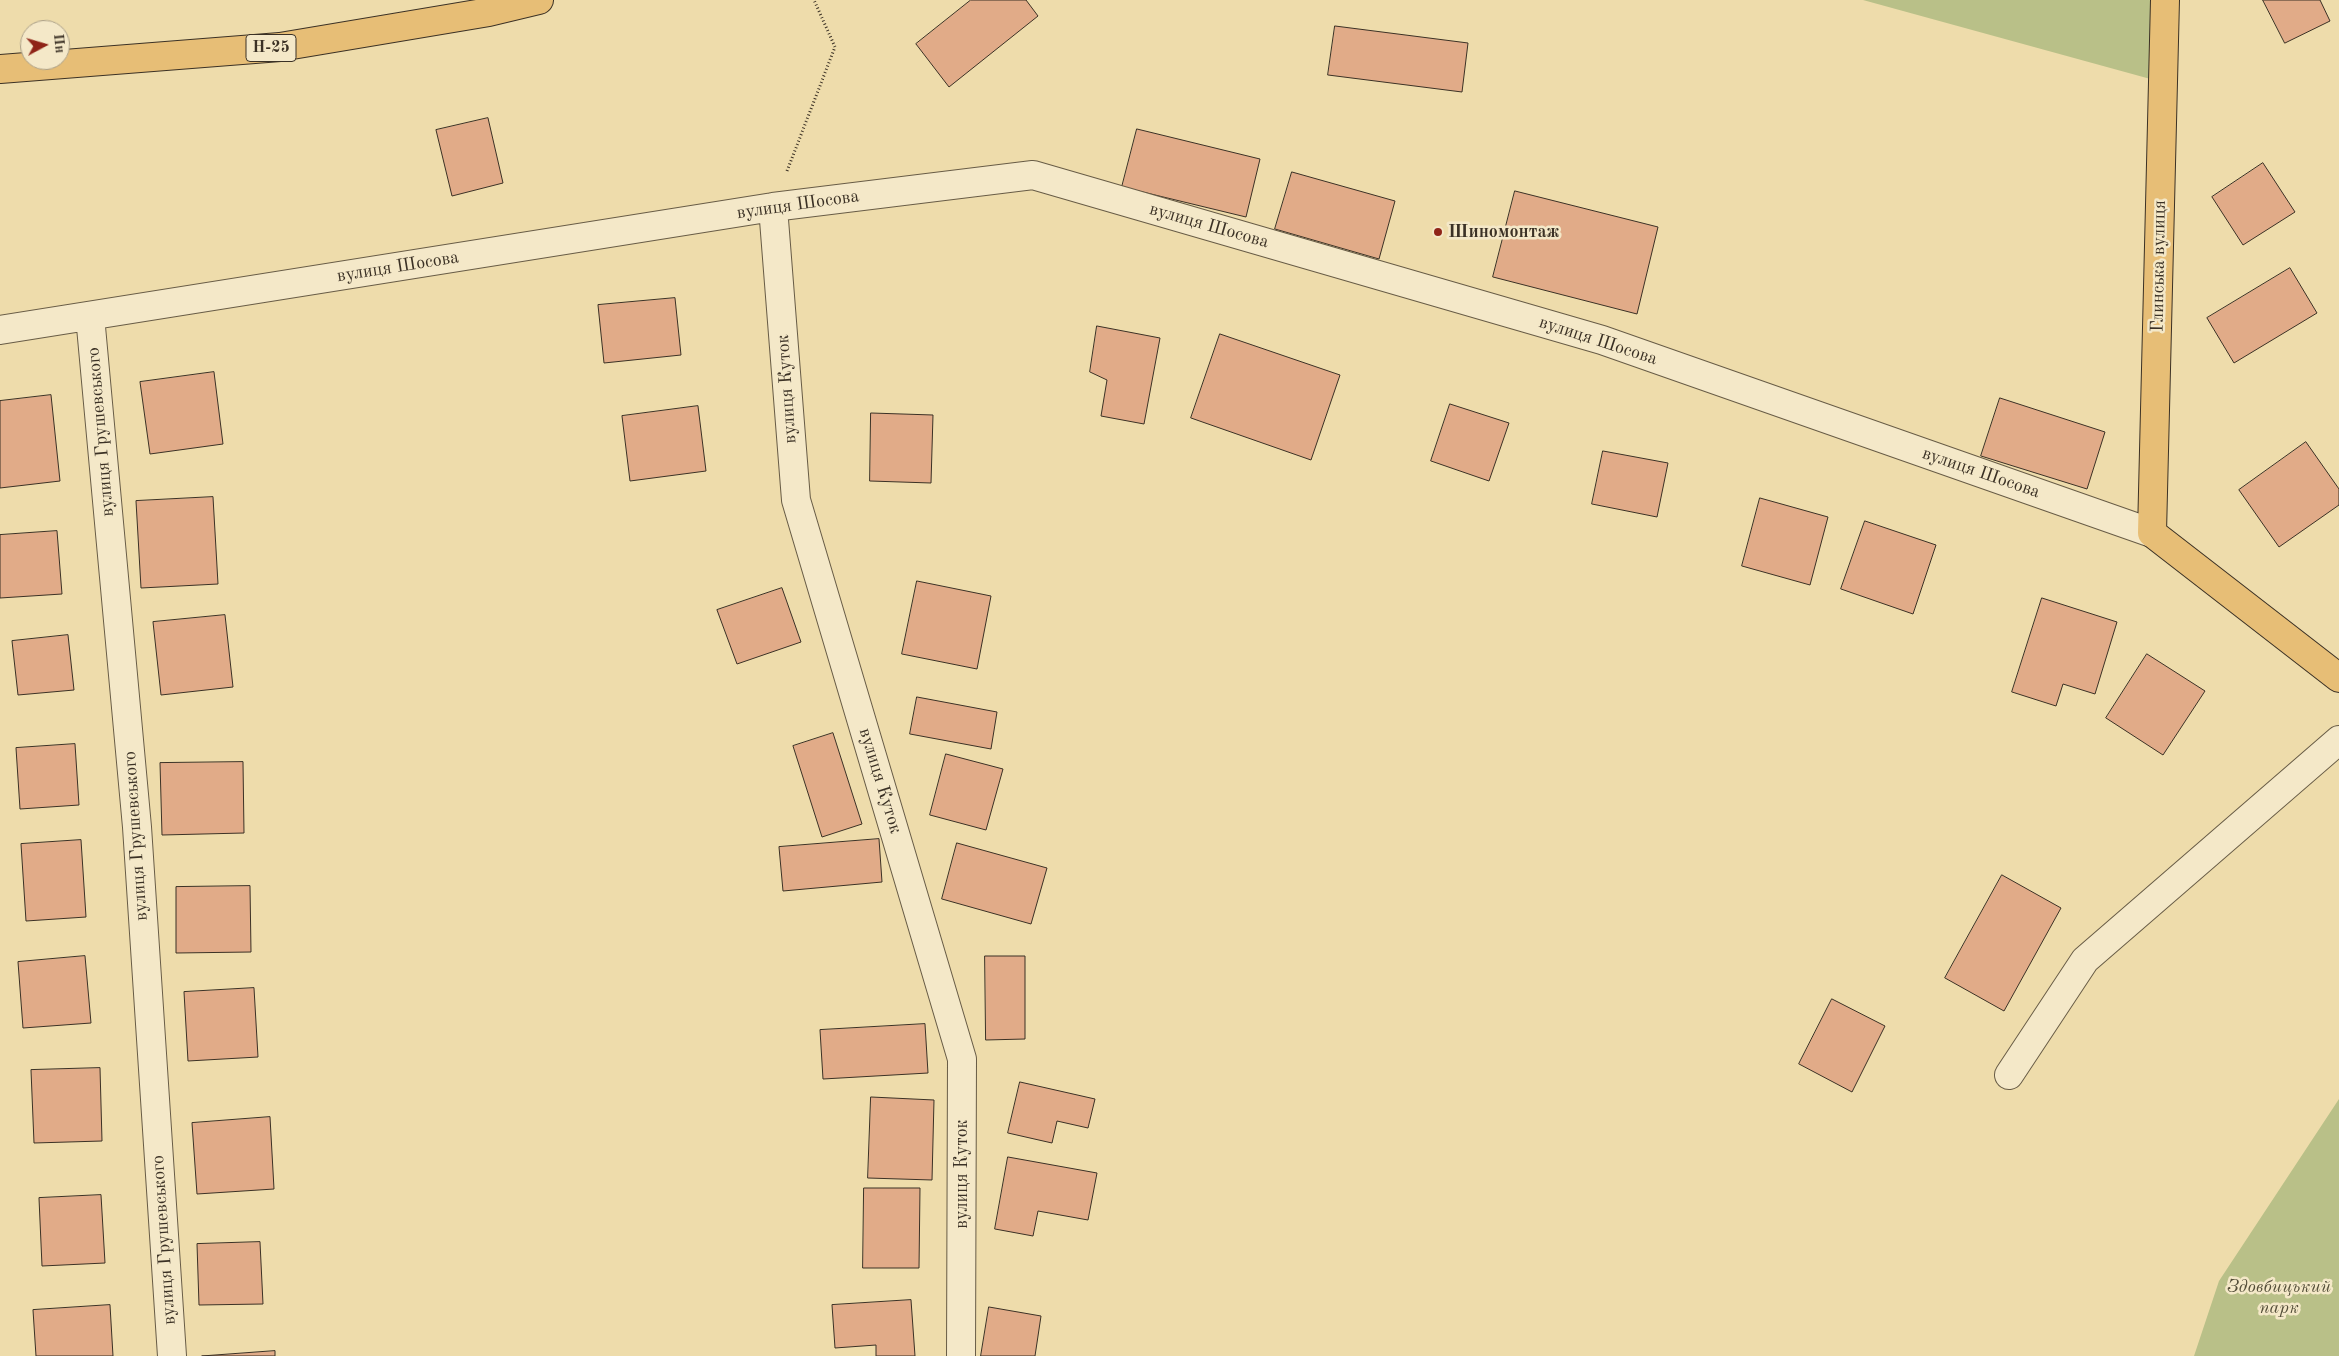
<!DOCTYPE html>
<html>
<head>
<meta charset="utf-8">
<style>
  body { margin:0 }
  #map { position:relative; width:2339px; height:1356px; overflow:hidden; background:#eedcab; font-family:"Old Standard TT",serif }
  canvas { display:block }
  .north { position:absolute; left:20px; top:20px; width:50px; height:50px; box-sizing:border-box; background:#f4e8c8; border:1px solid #aa9f87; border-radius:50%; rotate:84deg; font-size:14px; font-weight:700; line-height:20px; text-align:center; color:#3b3125 }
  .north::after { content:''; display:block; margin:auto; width:18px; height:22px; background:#8f2418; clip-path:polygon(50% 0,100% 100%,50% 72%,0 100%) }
</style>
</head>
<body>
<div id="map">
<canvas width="2339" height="1356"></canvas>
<div class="north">Пн</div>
</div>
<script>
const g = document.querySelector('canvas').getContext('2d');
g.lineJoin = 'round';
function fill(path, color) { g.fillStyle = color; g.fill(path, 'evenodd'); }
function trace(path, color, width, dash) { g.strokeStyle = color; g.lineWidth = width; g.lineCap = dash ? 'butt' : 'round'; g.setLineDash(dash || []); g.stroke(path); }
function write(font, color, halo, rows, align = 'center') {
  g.font = font + ' "Old Standard TT",serif'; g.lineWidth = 5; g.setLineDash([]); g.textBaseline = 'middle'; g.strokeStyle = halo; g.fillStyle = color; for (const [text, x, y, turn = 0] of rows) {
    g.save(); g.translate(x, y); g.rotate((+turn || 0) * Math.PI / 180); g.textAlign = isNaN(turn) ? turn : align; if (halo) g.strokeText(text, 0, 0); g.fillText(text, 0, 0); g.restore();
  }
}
const green = new Path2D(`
  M1863 0H2161L2165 83Z
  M2339 1099V1356H2194L2219 1281Z`);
const building = new Path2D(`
  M971 0H1026L1038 16 949 87 916 44Z
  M2263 0H2320L2330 21 2285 43Z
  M1335 26 1468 43 1462 92 1328 75Z
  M488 118 503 183 452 196 436 130Z
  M1137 129 1260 159 1246 217 1122 187Z
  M2263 163 2295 212 2243 245 2212 197Z
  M1292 172 1395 201 1379 259 1275 229Z
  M1515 191 1658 227 1637 314 1493 277Z
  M2290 268 2317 313 2234 363 2207 318Z
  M675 298 681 355 604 363 598 305Z
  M1097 326 1160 338 1144 424 1101 416 1107 380 1090 372Z
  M1220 334 1340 375 1311 460 1191 418Z
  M214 372 223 444 150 454 140 382Z
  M51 395 60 481 0 488V401Z
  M2000 398 2105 432 2087 489 1981 456Z
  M1450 404 1509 423 1489 481 1431 461Z
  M698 406 706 471 630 481 622 416Z
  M871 413 933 415 931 483 870 481Z
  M2306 442 2339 489V505L2279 547 2239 490Z
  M1603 451 1668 463 1657 517 1592 504Z
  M213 497 218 584 141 588 136 501Z
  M1760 498 1828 517 1810 585 1742 566Z
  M1865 521 1936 545 1913 614 1841 589Z
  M57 531 62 594 0 598V535Z
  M917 581 991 596 977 669 902 654Z
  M782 588 801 642 737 664 717 610Z
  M2042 598 2117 622 2095 694 2063 684 2056 706 2012 692Z
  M225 615 233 687 161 695 153 622Z
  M68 635 74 690 18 695 12 641Z
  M2147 654 2205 691 2163 755 2106 718Z
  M917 697 997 712 991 749 910 734Z
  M833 733 862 824 822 837 793 746Z
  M75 744 79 805 20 809 16 748Z
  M946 754 1003 769 986 830 930 815Z
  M243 762 244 833 162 835 160 763Z
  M879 839 882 882 783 891 779 847Z
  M81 840 86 917 26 921 21 844Z
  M957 843 1047 868 1031 924 942 899Z
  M2002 875 2061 908 2004 1011 1945 978Z
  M250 886 251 952 176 953V887Z
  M85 956 91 1023 23 1028 18 962Z
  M985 956H1025V1039L986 1040Z
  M254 988 258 1057 188 1061 184 992Z
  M1832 999 1885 1026 1852 1092 1799 1064Z
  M925 1024 928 1073 823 1079 820 1030Z
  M100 1068 102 1141 34 1143 31 1070Z
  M1020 1082 1095 1099 1088 1128 1057 1121 1052 1143 1008 1133Z
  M871 1097 934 1100 932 1180 868 1178Z
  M270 1117 274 1189 197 1194 192 1123Z
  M1008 1157 1097 1173 1088 1220 1038 1211 1033 1236 995 1229Z
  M864 1188H920L919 1268H863Z
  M101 1195 105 1263 42 1266 39 1198Z
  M260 1242 263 1304 199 1305 197 1244Z
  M911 1300 915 1356H876V1345L835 1348 832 1305Z
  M110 1305 113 1356H36L33 1310Z
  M989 1307 1041 1316 1035 1356H981Z
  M275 1351V1356H202Z`);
const path = new Path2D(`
  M787 171 835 47 814 0`);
const minor = new Path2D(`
  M773 207 796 500 962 1059 961 1356
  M90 316 137 827 172 1356
  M0 330 773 207 1033 175 1602 340 2152 533
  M2009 1075 2085 960 2339 740`);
const major = new Path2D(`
  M2165 0 2152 533 2339 678
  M0 69 280 47 489 12 539 0`);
const markers = [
  [1438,232,5,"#8f2418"]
];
const shields = [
  [271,48,50]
];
const shieldNames = [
  ["Н-25",271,48]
];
const streetNames = [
  ["вулиця Шосова",798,205,-8],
  ["вулиця Шосова",1209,226,16],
  ["Глинська вулиця",2159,266,-89],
  ["вулиця Шосова",398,267,-9],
  ["вулиця Шосова",1598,341,18],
  ["вулиця Куток",787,389,-94],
  ["вулиця Грушевського",101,432,-95],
  ["вулиця Шосова",1981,473,19],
  ["вулиця Куток",880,781,73],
  ["вулиця Грушевського",136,836,-94],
  ["вулиця Куток",962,1174,-90],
  ["вулиця Грушевського",164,1240,-94]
];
const poiNames = [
  ["Шиномонтаж",1448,232]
];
const parkNames = [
  ["Здовбицький",2279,1287],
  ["парк",2279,1308]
];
fill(green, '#b9c088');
fill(building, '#e1ab88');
trace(building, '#3b3125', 1);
trace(minor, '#685c46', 30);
trace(major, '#3b3125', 30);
trace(path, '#3b3125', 3, [1, 2.5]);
trace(minor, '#f4e8c8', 28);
trace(major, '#e7be76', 28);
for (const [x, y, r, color] of markers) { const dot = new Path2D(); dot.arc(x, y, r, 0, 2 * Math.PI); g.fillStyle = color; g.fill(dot); trace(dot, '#f4e8c8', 2); }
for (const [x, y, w] of shields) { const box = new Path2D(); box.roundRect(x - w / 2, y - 13.5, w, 27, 4); g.fillStyle = '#f4e8c8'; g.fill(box); trace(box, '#3b3125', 1); }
write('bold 16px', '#3b3125', null, shieldNames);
write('18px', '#3b3125', '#f4e8c8', streetNames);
write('bold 18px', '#3b3125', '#f4e8c8', poiNames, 'left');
write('italic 18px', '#544e39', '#f4e8c8', parkNames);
</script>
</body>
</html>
